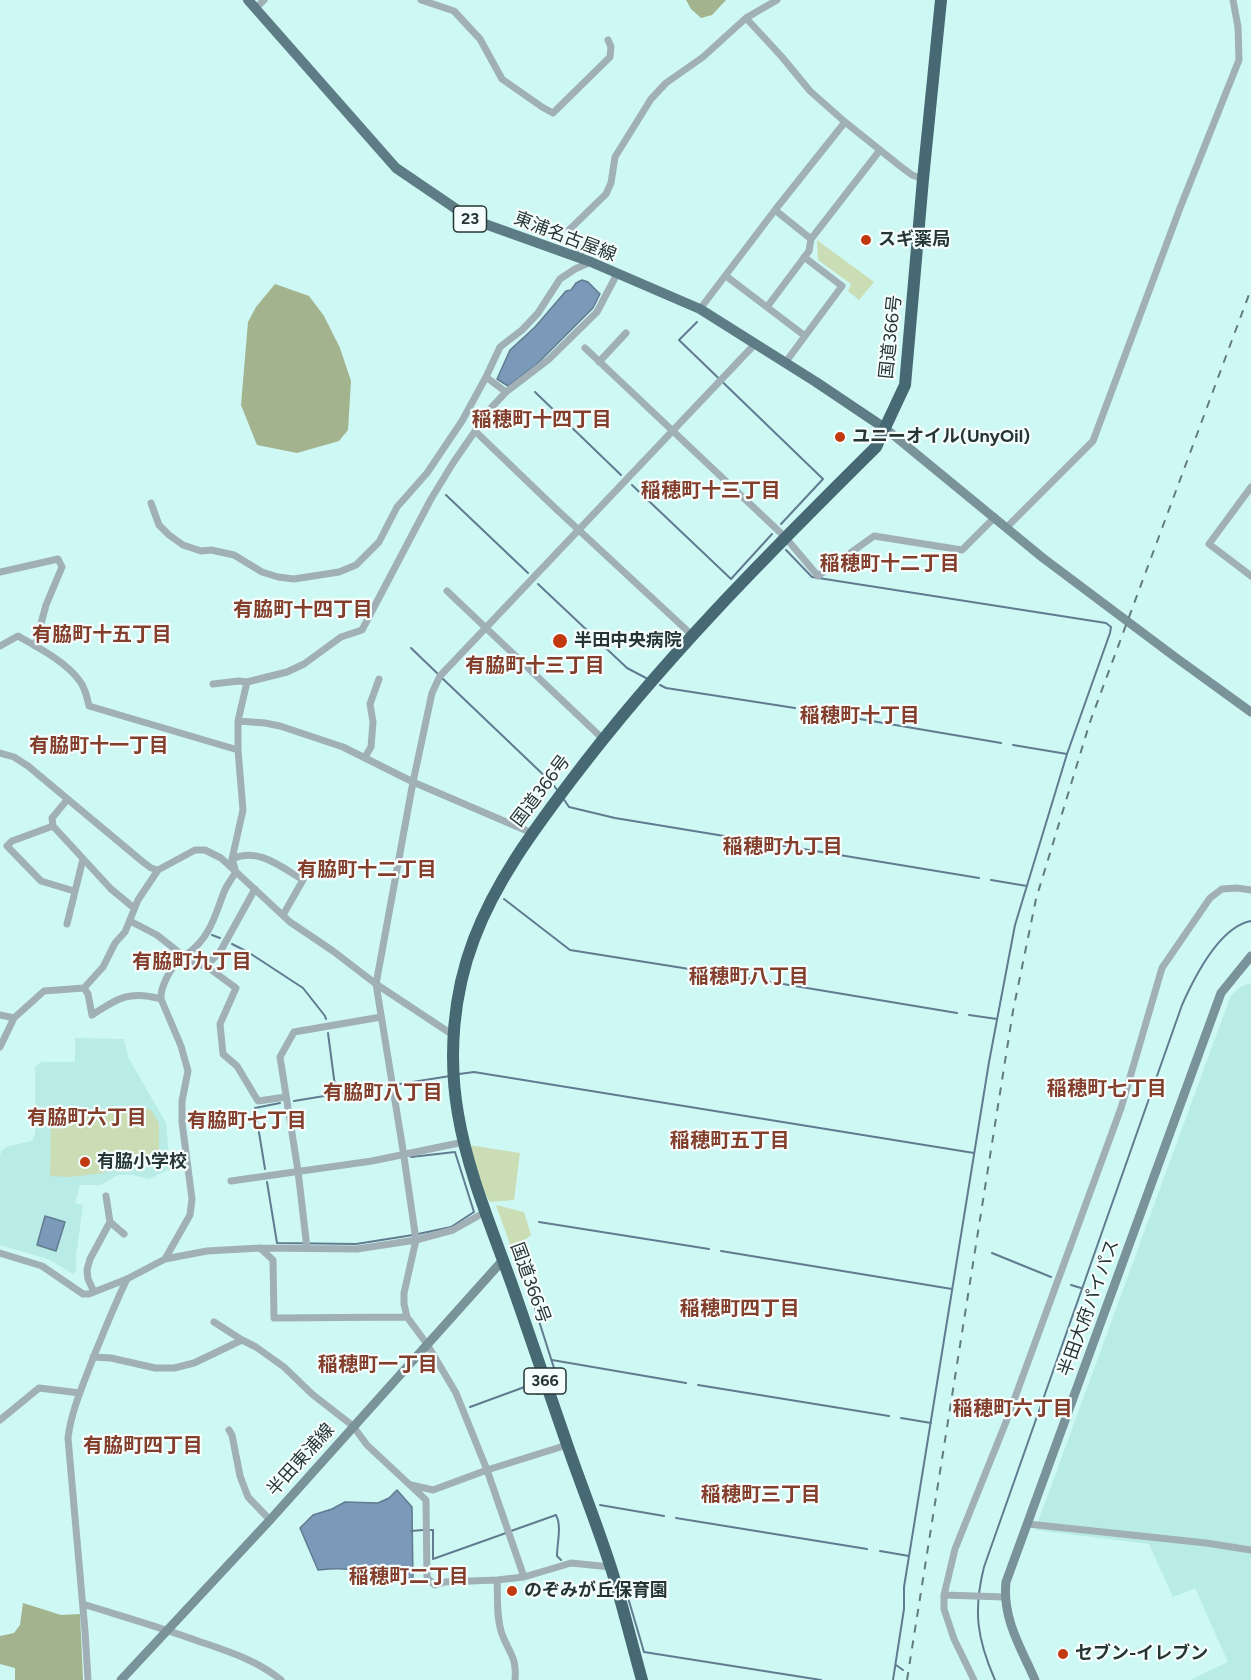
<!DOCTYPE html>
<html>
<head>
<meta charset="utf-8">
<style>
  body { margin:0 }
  canvas { display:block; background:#cef8f4 }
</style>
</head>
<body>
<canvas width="1251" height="1680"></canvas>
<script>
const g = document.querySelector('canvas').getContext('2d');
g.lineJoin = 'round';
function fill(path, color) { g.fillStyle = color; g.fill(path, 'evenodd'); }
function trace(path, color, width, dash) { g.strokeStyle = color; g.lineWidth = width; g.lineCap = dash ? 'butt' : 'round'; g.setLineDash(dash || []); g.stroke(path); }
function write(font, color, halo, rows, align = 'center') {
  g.font = font + ' Figtree,"Noto Sans JP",sans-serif'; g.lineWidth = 4.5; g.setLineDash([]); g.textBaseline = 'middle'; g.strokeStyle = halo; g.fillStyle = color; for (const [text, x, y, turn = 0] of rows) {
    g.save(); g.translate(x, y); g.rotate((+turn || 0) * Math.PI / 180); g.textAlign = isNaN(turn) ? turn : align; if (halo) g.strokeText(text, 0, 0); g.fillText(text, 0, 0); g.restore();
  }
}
const built = new Path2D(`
  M1251 983V1680H1190L1228 1662 1195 1588 1173 1597 1149 1544 1035 1530 1231 995 1242 986Z
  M75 1038 124 1039 128 1057 166 1123 170 1169 149 1179 132 1175H118L101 1185H80L75 1203 83 1205 76 1256V1270L73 1274 48 1259 0 1245V1155L2 1150 9 1146 32 1141 35 1135V1067L41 1062H75Z`);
const green = new Path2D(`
  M817 240 874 282 859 300 848 291 851 284 818 260Z
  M51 1109H150L159 1123V1166H116L103 1173 70 1177 50 1176Z
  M469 1145 520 1153 514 1200 490 1202 484 1191Z
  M496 1205 524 1212 531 1235 512 1250Z`);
const forest = new Path2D(`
  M686 0H726L712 15 701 18 691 9Z
  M275 284 309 296 324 316 340 348 351 381 348 430 339 441 297 453 257 445 241 405 248 322 256 307Z
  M23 1603 61 1615 80 1614 83 1680H15V1668L0 1664V1636L14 1633 20 1625Z`);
const water = new Path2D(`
  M582 280 588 282 600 294 593 308 537 364 508 386 497 379 510 350 535 327 566 291 571 290 576 283Z
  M45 1216 65 1222 56 1251 37 1245Z
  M397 1490 412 1507 413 1581 389 1580 374 1583C351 1567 346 1567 318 1570L300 1528 313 1515 332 1509 345 1502 378 1503 389 1498Z`);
const stream = new Path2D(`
  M697 322 679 340 823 479 781 524
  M535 392 621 475
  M632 485 731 579 772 534
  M446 495 528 573
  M786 550 812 577 1106 623 1111 627 1110 633 1067 754 1015 925 989 1062 904 1587V1609L893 1680
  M538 584 627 668 646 678
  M411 648 438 674
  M442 678 551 782 558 791
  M660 685 666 688 795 708
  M807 710 1001 743
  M1013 745 1067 754
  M563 798 569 807 615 818 979 878
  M991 880 1027 886
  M504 899 570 950 752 979
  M212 935 220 938
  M232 944 248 952 303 988 325 1016 326 1019
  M765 981 957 1013
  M969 1015 997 1019
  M328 1033 336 1094
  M459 1074 474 1072 974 1153
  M400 1084 450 1076
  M294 1101 385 1086
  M411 1157 455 1152 474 1212 451 1227 418 1234
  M265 1169 255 1108 280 1103
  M267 1182 277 1243 356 1244 413 1235
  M539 1222 709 1249
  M721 1251 952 1289
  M992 1253 1051 1277
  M1071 1285 1081 1288
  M532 1299 560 1387 556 1388
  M552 1360 686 1383
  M698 1385 889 1416
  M470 1407 530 1385 535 1388 537 1394 541 1393
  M901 1418 931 1423
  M600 1505 664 1516
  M676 1518 867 1549
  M429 1530H433V1559L506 1533
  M411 1531 423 1530
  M511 1531 556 1515C562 1526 557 1543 557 1556L561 1560
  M880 1551 909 1556
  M624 1584 644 1652 821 1680
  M896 1665 903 1670
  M995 1680C977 1639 973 1611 984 1567L1182 1005C1194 978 1219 927 1251 921`);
const street = new Path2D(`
  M421 0 454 11 480 39 502 79 542 107 553 113 610 57 611 47 608 40
  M256 8 264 0
  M746 18 782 57 810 91 845 122 900 166 912 175 923 179
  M775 210 811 239
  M582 258 578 248 569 230 606 194 611 183 615 157 651 99 666 83 703 57 746 18 777 0
  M726 276 805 336
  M767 307 809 251 811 239 880 150
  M700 309 775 210 845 122
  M585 348 785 537 818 576 874 536 962 550 995 517
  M599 362 626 333
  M785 363 842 286 804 257
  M486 377 506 392
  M475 431 554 507 693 636
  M1251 487 1209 544 1251 576
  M151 503 159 525 169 535 183 545 201 551 211 550 234 555 262 572 278 577 294 579 339 572 356 565 379 542 397 507 427 473 462 421 486 377 500 347 522 330 538 313 560 279 575 269 591 262
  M1007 527 1093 441 1180 208 1239 60 1238 27 1233 0
  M0 572 58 559 62 567 46 605 35 646
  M447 591 603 739
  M0 646 18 636C37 647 65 661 79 680 85 687 87 697 89 706L238 750
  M213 684 239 681 247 682 287 672 304 664 341 637 362 630 431 499 453 463 491 408 506 392 548 360 597 312 617 274
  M238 721 265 723 280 726 343 747 413 782 532 833
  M0 753 14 757 28 766 143 862 151 868 158 870
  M365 757 371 747 373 722 370 704 379 679
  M67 800 52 818 53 826 12 841 7 846 41 881 74 891
  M53 826 111 889 134 908
  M232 859C259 847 281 867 303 880L283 915
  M235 869 232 859 243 810 238 750V721L247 682
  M130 921 157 935 181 954
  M67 924 83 859
  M186 955 196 964 206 966 236 988 220 1024 223 1054 237 1066 258 1101 286 1097
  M206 966 220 952 255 889
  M84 988 88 994 92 1015C118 998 130 990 161 999L181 1046 188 1071 182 1101V1122L192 1199 190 1215 165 1259
  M161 999C160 984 174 966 181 954L186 955C210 938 214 918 224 892 227 885 232 878 236 872
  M0 1015 14 1018
  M0 1047 14 1018 44 991 84 988 103 967 115 943 125 932 138 900 158 870 195 850H205L221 858 290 922 333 951 376 984 453 1035
  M231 1181 372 1161 464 1142
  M110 1222 124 1234
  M260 1248 273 1260 274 1318 407 1317
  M307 1248 298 1171 280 1057 294 1032 381 1017
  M0 1253 42 1266 83 1294H89L127 1279 165 1259 207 1251 260 1248 357 1249 416 1240 453 1230 485 1212
  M94 1292 88 1279 87 1270 90 1259 110 1222 106 1196
  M214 1322 242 1340
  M93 1357 111 1358 155 1368H174L194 1363 242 1340 256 1347 284 1367 312 1394 353 1426 367 1445 426 1500 427 1578 435 1585 445 1582 497 1580 524 1577 571 1563 611 1567
  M0 1420 39 1388 80 1393
  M229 1430 232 1435 240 1476 248 1497 270 1520
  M411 1485 433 1490 487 1470 567 1445
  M1028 1524 1206 1543 1251 1550
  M524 1577 487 1470 456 1393 427 1344 407 1317 404 1304V1293L416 1240 403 1150 376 984 413 782 432 693 440 676 755 344
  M497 1580C498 1597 496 1617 502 1634 509 1653 517 1657 515 1680
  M944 1595 1004 1597
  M83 1604C121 1616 160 1627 198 1641 227 1651 257 1660 281 1680
  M88 1680 85 1631 68 1438C71 1413 81 1390 90 1366 102 1336 113 1308 127 1279
  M974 1680 954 1639 944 1609V1595L955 1549 1006 1422 1121 1108 1162 968 1210 898 1222 889 1237 888 1251 890`);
const secondary = new Path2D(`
  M886 429 1043 558 1175 657 1251 712
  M121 1680 270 1520 503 1260
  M1035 1680C1021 1648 1002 1618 1006 1582L1221 993 1251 956`);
const primary = new Path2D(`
  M248 0 396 168 471 219 591 262 700 309 816 382 886 429`);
const highway = new Path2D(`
  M642 1680C632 1644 623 1607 612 1571 599 1530 583 1490 569 1450 552 1401 535 1352 518 1302 497 1240 469 1179 458 1114 448 1056 453 994 474 939 496 881 533 831 570 782 661 661 769 553 876 447L905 385 923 179 941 0`);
const rail = new Path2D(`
  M907 1680 1013 1011 1036 899 1090 722 1251 289`);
const markers = [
  [866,240,6,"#c23910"],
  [840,437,6,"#c23910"],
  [560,641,8,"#c23910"],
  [85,1162,6,"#c23910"],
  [512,1591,6,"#c23910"],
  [1063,1654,6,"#c23910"]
];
const shields = [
  [470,219,33],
  [545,1381,42]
];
const shieldNames = [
  ["23",470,219],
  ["366",545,1381]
];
const streetNames = [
  ["東浦名古屋線",565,237,21],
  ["国道366号",891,337,-84],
  ["国道366号",541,791,-53],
  ["国道366号",530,1283,70],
  ["半田大府パイパス",1089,1308,-70],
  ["半田東浦線",301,1460,-48]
];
const poiNames = [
  ["スギ薬局",878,240],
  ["ユニーオイル(UnyOil)",852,437],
  ["半田中央病院",574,641],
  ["有脇小学校",97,1162],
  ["のぞみが丘保育園",524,1591],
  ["セブン-イレブン",1075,1654]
];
const neighbourhoodNames = [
  ["稲穂町十四丁目",542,420],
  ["稲穂町十三丁目",711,491],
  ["稲穂町十二丁目",890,564],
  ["有脇町十四丁目",303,610],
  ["有脇町十五丁目",102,635],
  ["有脇町十三丁目",535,666],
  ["稲穂町十丁目",860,716],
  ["有脇町十一丁目",99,746],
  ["稲穂町九丁目",783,847],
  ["有脇町十二丁目",367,870],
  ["有脇町九丁目",192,962],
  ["稲穂町八丁目",749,977],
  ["稲穂町七丁目",1107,1089],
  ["有脇町八丁目",383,1093],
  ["有脇町六丁目",87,1118],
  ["有脇町七丁目",247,1121],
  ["稲穂町五丁目",730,1141],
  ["稲穂町四丁目",740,1309],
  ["稲穂町一丁目",378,1365],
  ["稲穂町六丁目",1013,1409],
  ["有脇町四丁目",143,1446],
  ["稲穂町三丁目",761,1495],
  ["稲穂町二丁目",409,1577]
];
fill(built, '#b9ebe7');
fill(green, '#cbddb5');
fill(forest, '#a2b38d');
fill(water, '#7b99b8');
trace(water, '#617b90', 1.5);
trace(stream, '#617b90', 2);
trace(street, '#a0b0b6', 7);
trace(secondary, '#7a929a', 9);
trace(primary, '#5e7c86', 10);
trace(highway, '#466974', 12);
trace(rail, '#627c79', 2, [8, 8]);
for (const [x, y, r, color] of markers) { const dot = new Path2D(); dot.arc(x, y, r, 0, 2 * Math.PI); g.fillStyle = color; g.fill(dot); trace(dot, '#f6fefd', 2); }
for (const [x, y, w] of shields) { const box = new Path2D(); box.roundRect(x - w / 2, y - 13, w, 26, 4.5); g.fillStyle = '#f6fefd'; g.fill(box); trace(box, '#253634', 1.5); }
write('bold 16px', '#253634', null, shieldNames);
write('18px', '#253634', '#f6fefd', streetNames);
write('bold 18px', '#253634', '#f6fefd', poiNames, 'left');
write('bold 20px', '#833e2c', '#f6fefd', neighbourhoodNames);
</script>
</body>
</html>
